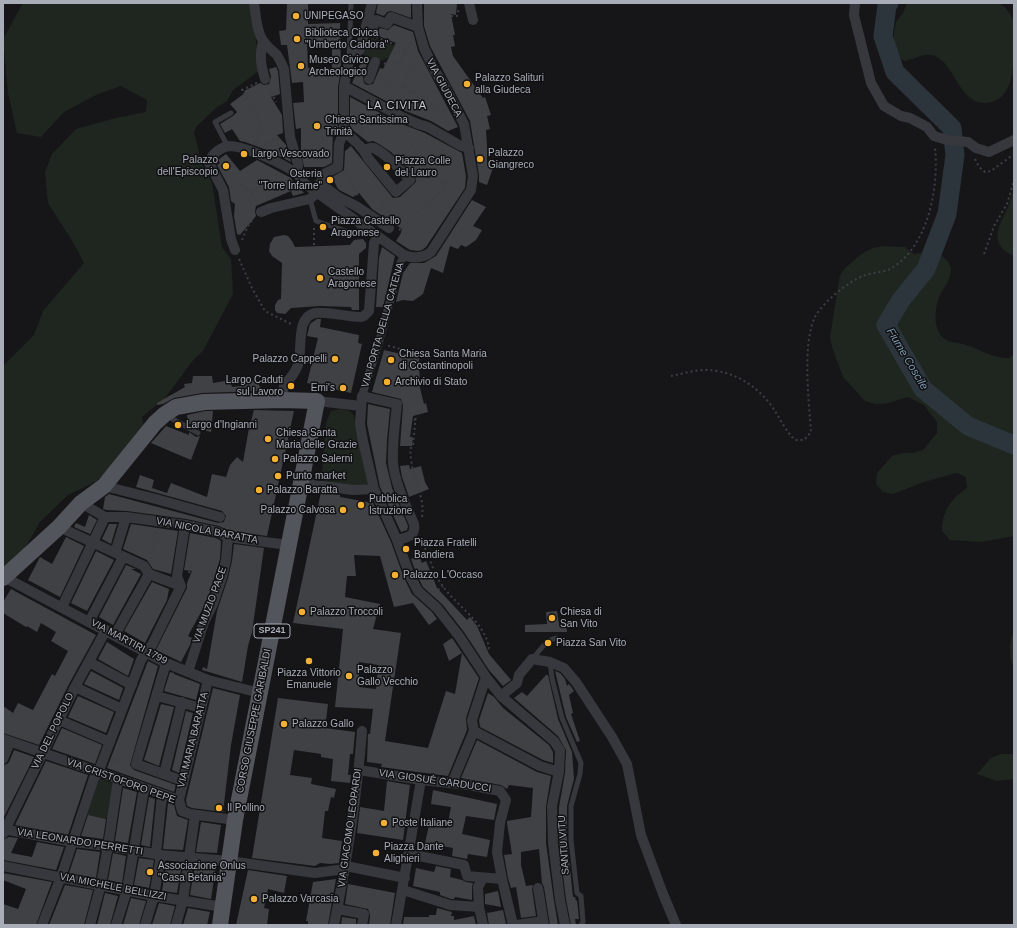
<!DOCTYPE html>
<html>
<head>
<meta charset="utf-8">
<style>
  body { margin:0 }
  #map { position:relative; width:1017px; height:928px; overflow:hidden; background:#161618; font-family:Arial,sans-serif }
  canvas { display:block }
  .frame { position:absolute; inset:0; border:4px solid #a8adb8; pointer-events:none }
</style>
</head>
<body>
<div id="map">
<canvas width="1017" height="928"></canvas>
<div class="frame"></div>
</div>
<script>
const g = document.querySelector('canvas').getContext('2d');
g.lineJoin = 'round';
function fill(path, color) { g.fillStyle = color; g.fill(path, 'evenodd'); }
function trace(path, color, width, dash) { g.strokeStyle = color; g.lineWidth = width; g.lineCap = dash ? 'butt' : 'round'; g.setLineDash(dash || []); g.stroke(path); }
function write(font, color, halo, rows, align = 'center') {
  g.font = font + ' Arial,sans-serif'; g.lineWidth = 3; g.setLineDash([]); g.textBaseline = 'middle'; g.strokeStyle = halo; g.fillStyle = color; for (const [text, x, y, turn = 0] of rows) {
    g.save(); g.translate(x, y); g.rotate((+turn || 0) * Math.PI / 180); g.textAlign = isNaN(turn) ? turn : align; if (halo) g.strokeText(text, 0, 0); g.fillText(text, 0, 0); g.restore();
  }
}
const green = new Path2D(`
  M23 3H251L260 70 233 90 227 101 216 108 196 127 194 133 198 147 199 158 212 183 222 247 231 259 233 294 203 351 194 359 165 398 142 417 144 427 111 467 95 482 68 495 40 522 25 548 3 569V366L34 335 43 311 84 263 74 244 48 203 45 172 52 154 76 129 116 118 146 112 147 100 121 86 98 94 64 112 41 137 17 133 8 93 3 39Z
  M907 3H997C1005 5 1012 15 1014 23 1015 29 1014 38 1014 44 1014 65 1014 101 986 103 955 104 954 51 925 55 919 56 911 60 904 61L896 54 893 44 894 33 896 22 903 13Z
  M368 36 395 46 389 57 381 61 361 54Z
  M1014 187V256C999 250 994 239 1000 224 1002 218 1006 213 1008 207 1011 201 1012 193 1014 187Z
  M884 246 905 247 914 254 935 251C941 255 950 261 951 269 951 281 942 289 938 300 934 313 933 334 948 341 955 343 963 343 969 346 983 351 995 359 1010 358L1014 353V536L981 542 950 540 942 531C942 511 951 499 967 488L966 477 956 473 924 482 893 494 883 492 876 484 877 473 892 456 902 453H913L923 450 937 433V422L924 405 908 397 888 403 876 404 865 401 843 377 832 347 830 337 840 275 846 267 863 253 873 248Z
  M340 409C345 410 349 410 352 413 360 422 365 469 368 484L356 487 321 483 326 423 331 411Z
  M1014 631V669C1009 656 1008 645 1014 631Z
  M1001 754H1014V779L997 781 977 774 991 758Z
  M98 778 115 784 109 819 87 815Z`);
const river = new Path2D(`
  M889 3 887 5 883 36 895 72 952 128 955 155 947 214 926 269 901 300 886 325 923 389 968 426 1014 445`);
const building = new Path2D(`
  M287 3H308V24L340 23 341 70 338 86V130H333L332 163 324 167H304L301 151V128L296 129 293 103 304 102 303 82 292 83 287 45H281L279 31 286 30ZM332 43V68H308L307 44Z
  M378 3H411V18L391 11 387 12 384 16 378 14 376 13Z
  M424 3H457L456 15 451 14 455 35H453L455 46 451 47 453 56 483 98 485 97 491 115 487 116 490 129 486 130 487 146V164L494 165 487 185 479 182V175L470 121 430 46 424 26Z
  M394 25 413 32 418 51 458 127 448 131 431 121 403 110 352 83 361 62 367 64 363 77 364 83 367 85 373 84 380 68 383 69 396 43 376 35 380 28 388 30Z
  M276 67 278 71 280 94 271 97 282 115 283 133 277 135 286 145 291 162 267 150 245 142 240 141 232 129 225 133 220 124 233 116 237 112 230 104 245 93 244 91 260 83 264 85 269 84 271 77 269 69Z
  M350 97 397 122 425 133 462 153 466 176 465 188 426 247 422 250 418 251 410 250 396 241 401 233V232L402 229 372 209 359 193 353 197 341 191 338 189 332 177 344 170 345 151 351 146 393 198 400 197 416 182 415 176 391 152 379 144 373 141 368 142 350 128Z
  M226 154 240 171 257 160 291 178 296 187 298 186 304 193 293 196 291 191 256 206 255 211 256 216 240 235 237 234 234 216 235 204 231 201 229 187 217 165 220 163 218 160Z
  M472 200 486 207 473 226 482 230 476 240 466 247 461 245 458 249 450 246 443 273 431 268 423 294 413 301 403 300 396 302 403 273 410 263H424L436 256Z
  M284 235 288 236 292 241 295 247 350 245 354 240 363 239 366 243V248L359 254V310H352L351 307 320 306 291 308 285 314 277 313 275 310V305L278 300 281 299 282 263 272 256 269 251 270 244 274 237Z
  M382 247 395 256 383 307H376L379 258Z
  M317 319H321L320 327 359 335 358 343 362 344 351 393 307 383 318 338 307 336 310 324Z
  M384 350 405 355V352L418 351 419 357 420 388 424 404 426 403 428 412 413 416 410 437H413L412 446H400L403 405 401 399 372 392Z
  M193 376H212L213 383 230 380 232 387 241 386 256 379 261 389 259 391 202 393 174 398 163 404 157 405V403L185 387 184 384 192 383Z
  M368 404 390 409 387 440 386 463 392 488 408 526 407 530 401 532 380 487 367 424Z
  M254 410 294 411 267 536 230 531 219 526 186 519 127 511 107 510 103 509 105 497 109 494 218 523 224 522 226 516 222 511 136 487 140 475 154 480 152 488 167 493 171 483 207 497 212 474 226 477 230 465 237 457 243 462 249 428Z
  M205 411H213L211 432 203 430 202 432 200 429 188 423 187 415Z
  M166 426 189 435V432L196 437 200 436 191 460 151 443Z
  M409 465 410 469 421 466 425 482 429 489 409 497 402 477 400 466Z
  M321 492 340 495V497L373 503 391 542 404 578 412 594 432 612 437 619 429 625 413 603 394 607 380 556 354 555 356 576H347L345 597 380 604 373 629 401 633 385 741 428 748 446 691 455 694 462 653 449 661 443 644 452 638 479 678 466 718 467 730 448 776 381 767 382 764 367 762 368 734H370L373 709 335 707 343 629 293 623ZM359 662 378 665 376 689 359 687Z
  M89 515 97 520 90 534 74 527 76 523 85 527Z
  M109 524H117L111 544 102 539Z
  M131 524 178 531 171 574 153 569 147 560 123 549Z
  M190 533 216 538 221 541 220 559 207 601 188 636 192 638 190 645 181 662 156 650 187 588V583L192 571 184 570Z
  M66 537 84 546 60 597 28 580 40 557 52 564Z
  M234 544 264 548 252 632 248 646 242 682 202 670 203 667 207 669 217 611 228 578 232 561Z
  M96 551 114 560 87 611 71 603Z
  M419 556 422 563 426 561 437 588 467 620 470 617 477 626 489 654 511 680 503 686 489 670 464 632 442 604 423 587 416 573 411 559Z
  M126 565 136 569H131L141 574 113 625 99 617Z
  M152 582 169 589 167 600 145 643 124 631Z
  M11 589 96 635 69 684 39 745 3 733V706L13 713 18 703 33 710 52 674 55 676 68 651 51 641 56 632 41 623 37 632 27 626 26 627 3 613V602Z
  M557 611 559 624H566L567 632H525V625L547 624 546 612Z
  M107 642 134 659 128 676 98 659Z
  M148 661 158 666 130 765 134 770 176 785 174 792 107 768Z
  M91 671 123 688 119 700 84 684Z
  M555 671 560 673 565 679 567 686 569 684 574 691 569 695 573 713 571 714 580 741 577 742 566 717Z
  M170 672 174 673V674L200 684 196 700 164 691Z
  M546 675H548L558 719 572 752 574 779 567 806V840L573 897H575L576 901 577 900 579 919H575L576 925H571L566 899 559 843V807L565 773 566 750 558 736 514 698 522 692 527 696Z
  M213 688 240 695 231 745 223 812 192 808 187 806 186 800Z
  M488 693 494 697 503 708 549 745 553 752V763L543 760 480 727 479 720Z
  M78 696 114 712 106 733 68 717Z
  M278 698 328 704 325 728 355 732 353 754H350L348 775H351L350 783 331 781 333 759 321 757V754L294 750 290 775 312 778 311 784 336 789 334 798 331 797 328 811H325L322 838 342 841 339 863 330 864 320 863 315 866 252 858Z
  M161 704 174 707 159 766 144 760Z
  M186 711 193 713 179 773 172 770Z
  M62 728 102 745 95 764 52 749Z
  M477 740 537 772 551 776 546 806V843L554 901 558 925H550L544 887 542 883 539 849 521 852V865L526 886 533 885 532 889 536 916 521 918 516 887 511 888 508 878 504 855 512 854 507 823V821L531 817 533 788 509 785 507 789 501 785 461 778Z
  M14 750 34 757 3 819V765L7 764 9 762Z
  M46 761 88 775 68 835 15 825Z
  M387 781 410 785 403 840 357 833 360 807 384 811Z
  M123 788 137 792 128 843 115 841Z
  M433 790 497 804 494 820 466 816 462 834 490 840 487 857 468 854 467 859 452 856 453 848 425 843 429 825 447 828 451 807 431 804Z
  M149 797 155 799 150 847 141 845Z
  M168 803 174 805 177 816 188 820 183 850 163 849Z
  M88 815 106 819 103 839 81 836Z
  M201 822 221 825 217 853 196 852Z
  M9 837 18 838 11 853 32 857 37 842 64 847 56 870 3 860V840Z
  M77 849 100 852 96 878 69 873Z
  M113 853 126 856 122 883 108 880Z
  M139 858 154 860 149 888 134 885Z
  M166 862 182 863 177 893 162 891Z
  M195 864 216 866 211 899 190 895Z
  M436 866 451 869 450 877 462 880 466 882 473 883 472 887V900L455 897 454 899H451L440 895V892L413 886 416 868 434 872Z
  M248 870 287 876 284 893 268 889 264 908 269 909 267 925H236Z
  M3 873 52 882 36 925H3V904L18 909 26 889 3 880Z
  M336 879 328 925H308V921H306L313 882Z
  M348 884 395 893 390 925H369L370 915 368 909 345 904Z
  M65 885 93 890 84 925H49Z
  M498 891 501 907 485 904V894Z
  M105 893 118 896 110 925H97Z
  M131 898 146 901 139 925H123Z
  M159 903 175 906 170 925H152Z
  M188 908 210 912 207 925H183Z
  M437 908 452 912 451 916H454V920L474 916 476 925H403L404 917H429V915H436Z
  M503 910 506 924 489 925 487 913Z
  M342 917 356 919V925H341Z`);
const path = new Path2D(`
  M441 16H457L459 8
  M376 37 406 49
  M371 43 376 52
  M384 64 390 61 399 64 411 43 412 44
  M379 82 398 89 402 88 404 85 421 100 424 96 437 108 443 105
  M257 83 242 90 260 121 262 128 256 132 258 143
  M404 85 411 67 426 75
  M269 88 276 102
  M414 93 426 79V77
  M412 111 421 100
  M360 133 363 129
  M264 145 275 138 281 139
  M402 159 414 143
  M975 159 979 167 985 172 991 171 1014 154
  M346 171 358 196
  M444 184 461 169
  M231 188 241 185 251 193 257 204
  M251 193 274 179V177L278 174
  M379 209 389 199
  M314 228V247
  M399 230 408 223 420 209 445 190 443 185 435 173 419 180
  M242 240 248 226 254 218
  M984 254 994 226 1007 204 1014 180
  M239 259 252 288 265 311 293 325
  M389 345V346L404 350V371L398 395
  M671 376C682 374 694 370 705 370 731 370 755 384 770 404 780 417 783 428 795 440H804L811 432C809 403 802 343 815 317 822 303 849 281 863 276 872 272 884 273 892 268 929 245 939 186 935 147
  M416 413 413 446 410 449C411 459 412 470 415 480 420 493 424 503 422 517
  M404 420H415
  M420 539C428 551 431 566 438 579 452 604 484 619 489 648L483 653
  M151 559 157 530
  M189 573 191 567 213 574
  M438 590 443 586
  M112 760 127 764`);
const service = new Path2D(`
  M349 60 351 3
  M228 147 215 122 231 113
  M310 199 316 221 352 233 366 228
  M167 416 198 433
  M533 658C541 650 544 641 556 638
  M550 662 552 678 562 718 581 763 580 774 571 806V840L577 893 581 896 583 922 581 925`);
const pedestrian = new Path2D(`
  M362 396 379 342 400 264 404 255`);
const minor = new Path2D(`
  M254 3C256 15 256 29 262 39 266 46 272 50 277 55 280 60 282 64 284 69L290 137 298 164 297 174
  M469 3 473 20
  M855 3 854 15 871 83 884 106 901 116 910 118 927 127 934 136 947 140 968 142 976 148 989 152 1014 140
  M367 26 373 27 376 20 387 24 391 17 418 27
  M263 42C259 54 261 67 265 79
  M369 79 375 62
  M344 86 400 116 418 124 428 127 461 146 469 148
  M344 131 356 142
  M359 145 364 151 368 158 396 192 410 180C404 173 382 150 373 148 370 147 367 149 364 151
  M320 183 338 197 356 206 389 228
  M261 212 271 208 310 199 318 192 324 174 338 167 339 144 344 131V86L349 61 360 49 372 3
  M235 250 231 239 223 190 209 163C211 155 220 147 229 146 245 146 284 164 297 174 300 177 303 181 305 184L404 255C414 259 423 258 431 252L471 190 473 176 464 124 445 87 435 71 424 48 418 27 417 3
  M282 400 284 385C289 380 295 373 298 365 303 350 295 317 315 313 326 311 348 317 361 317L364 316 369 311 374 243 378 236
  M317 401 361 406
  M300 483 353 490 374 489 363 441 360 424 362 396 397 404C395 424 392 443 393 463 395 484 406 505 414 524 416 537 407 537 397 540
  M104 486 156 499 220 517
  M374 489 397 540 410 576 418 591 437 608 459 636 486 677 501 696 554 741 560 750 559 772 552 806 553 843 560 900 565 925
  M81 503 105 517H126L185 525 218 532 228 537 288 545
  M59 527 144 566 149 574 181 586
  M115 553 126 517
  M4 577 166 663 208 680 260 693
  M62 607 105 517
  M89 622 123 557
  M115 635 149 574
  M89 662 132 685
  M166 663 136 764 183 781
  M188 672 204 622 213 604 222 577 226 560 228 537
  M75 687 122 709
  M157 696 201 708
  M501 696 517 683 519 675 532 659 550 662 564 668 576 682 612 737 627 764 641 835 663 894 676 925
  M59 720 110 742
  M474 731 540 766 559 772
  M474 731 472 720 486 677
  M3 739 179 800 182 811 190 814 235 820
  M3 759 10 742
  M359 770 421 780 469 785 500 791 506 800 500 823 497 852 502 879 513 925
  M164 774 182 702
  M452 783 474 731
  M179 800 208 680
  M3 829 73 842 108 846 161 855 229 861 315 873 345 869
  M3 834 75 687 106 630
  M156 854 162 795
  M409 854 464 865 467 876 502 879
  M3 866 154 896 223 907
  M346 866 405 878
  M483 878 478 887 479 907 483 925
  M538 888 544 925
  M403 890 450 905 479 907
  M337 909 364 914 362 925
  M42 925 61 877 94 778 98 773 141 660 146 652 152 645 181 586 177 576 185 525
  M90 925 101 884 108 846 118 780
  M116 925 127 890 144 789
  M145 925 154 896 161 855
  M176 925 183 900 195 815
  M334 925C347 861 357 796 362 731
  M396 925 421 780
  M517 925 543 921`);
const primary = new Path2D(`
  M3 578 59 527 81 503 104 486 155 423 165 414 176 407 204 402 282 400 317 401 235 820 220 925`);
const markers = [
  [296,16,4,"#f2b134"],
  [297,39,4,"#f2b134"],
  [301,66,4,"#f2b134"],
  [467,84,4,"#f2b134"],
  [317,126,4,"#f2b134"],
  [244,154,4,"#f2b134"],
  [480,159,4,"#f2b134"],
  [226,166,4,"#f2b134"],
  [387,167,4,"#f2b134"],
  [330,180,4,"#f2b134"],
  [323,227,4,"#f2b134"],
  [320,278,4,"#f2b134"],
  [335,359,4,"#f2b134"],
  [391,360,4,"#f2b134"],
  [387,382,4,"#f2b134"],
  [291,386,4,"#f2b134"],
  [343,388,4,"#f2b134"],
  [178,425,4,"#f2b134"],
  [268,439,4,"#f2b134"],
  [275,459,4,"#f2b134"],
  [278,476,4,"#f2b134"],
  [259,490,4,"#f2b134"],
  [361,505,4,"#f2b134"],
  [343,510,4,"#f2b134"],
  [406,549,4,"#f2b134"],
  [395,575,4,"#f2b134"],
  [302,612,4,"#f2b134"],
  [552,618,4,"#f2b134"],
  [548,643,4,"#f2b134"],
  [309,661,4,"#f2b134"],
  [349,676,4,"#f2b134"],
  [284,724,4,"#f2b134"],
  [219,808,4,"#f2b134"],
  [384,823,4,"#f2b134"],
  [376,853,4,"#f2b134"],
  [150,872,4,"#f2b134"],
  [254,899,4,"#f2b134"]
];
const shields = [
  [272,631,36]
];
const shieldNames = [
  ["SP241",272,631]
];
const poiNames = [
  ["UNIPEGASO",304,16],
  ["Biblioteca Civica",305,33],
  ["\"Umberto Caldora\"",305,45],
  ["Museo Civico",309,60],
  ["Archeologico",309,72],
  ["Palazzo Salituri",475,78],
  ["alla Giudeca",475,90],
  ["Chiesa Santissima",325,120],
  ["Trinità",325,132],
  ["Palazzo",488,153],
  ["Giangreco",488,165],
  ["Largo Vescovado",252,154],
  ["Palazzo",218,160,"right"],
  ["dell'Episcopio",218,172,"right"],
  ["Piazza Colle",395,161],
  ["del Lauro",395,173],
  ["Osteria",322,174,"right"],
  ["\"Torre Infame\"",322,186,"right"],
  ["Piazza Castello",331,221],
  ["Aragonese",331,233],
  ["Castello",328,272],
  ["Aragonese",328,284],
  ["Chiesa Santa Maria",399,354],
  ["di Costantinopoli",399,366],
  ["Palazzo Cappelli",327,359,"right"],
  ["Largo Caduti",283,380,"right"],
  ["sul Lavoro",283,392,"right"],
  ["Archivio di Stato",395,382],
  ["Emi's",335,388,"right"],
  ["Largo d'Ingianni",186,425],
  ["Chiesa Santa",276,433],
  ["Maria delle Grazie",276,445],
  ["Palazzo Salerni",283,459],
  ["Punto market",286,476],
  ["Palazzo Baratta",267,490],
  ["Pubblica",369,499],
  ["Istruzione",369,511],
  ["Palazzo Calvosa",335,510,"right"],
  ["Piazza Fratelli",414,543],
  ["Bandiera",414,555],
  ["Palazzo L'Occaso",403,575],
  ["Palazzo Troccoli",310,612],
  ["Chiesa di",560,612],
  ["San Vito",560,624],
  ["Piazza San Vito",556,643],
  ["Palazzo",357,670],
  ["Gallo Vecchio",357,682],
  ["Piazza Vittorio",309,673,"center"],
  ["Emanuele",309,685,"center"],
  ["Palazzo Gallo",292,724],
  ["Il Pollino",227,808],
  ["Poste Italiane",392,823],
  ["Piazza Dante",384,847],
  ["Alighieri",384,859],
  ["Associazione Onlus",158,866],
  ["\"Casa Betania\"",158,878],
  ["Palazzo Varcasia",262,899]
];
const streetNames = [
  ["VIA GIUDECA",444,88,62],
  ["VIA PORTA DELLA CATENA",383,325,-74],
  ["VIA NICOLA BARATTA",207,531,11],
  ["VIA MUZIO PACE",210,605,-70],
  ["VIA MARTIRI 1799",129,642,28],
  ["CORSO GIUSEPPE GARIBALDI",254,721,-79],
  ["VIA DEL POPOLO",53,731,-64],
  ["VIA MARIA BARATTA",193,740,-76],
  ["VIA CRISTOFORO PEPE",121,781,20],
  ["VIA GIOSUÈ CARDUCCI",435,781,8],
  ["VIA GIACOMO LEOPARDI",350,828,-82],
  ["VIA LEONARDO PERRETTI",80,842,9],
  ["SANTU VITU",564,845,-94],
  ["VIA MICHELE BELLIZZI",113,887,11]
];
const neighbourhoodNames = [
  ["LA CIVITA",397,106]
];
const waterNames = [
  ["Fiume Coscile",907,359,59]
];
fill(green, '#1e261f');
trace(river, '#2c353c', 19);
fill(building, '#404145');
trace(path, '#3d3f44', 2, [2, 3]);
trace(service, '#37383d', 5);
trace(pedestrian, '#37383d', 8);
trace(minor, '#37383d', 10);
trace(primary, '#53555c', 16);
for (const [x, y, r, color] of markers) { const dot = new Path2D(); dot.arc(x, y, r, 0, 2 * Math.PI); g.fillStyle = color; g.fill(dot); trace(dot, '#111113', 1.5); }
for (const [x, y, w] of shields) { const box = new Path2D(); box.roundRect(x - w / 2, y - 7, w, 14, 3); g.fillStyle = '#111113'; g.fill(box); trace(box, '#a8adb8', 1); }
write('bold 9px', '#a8adb8', null, shieldNames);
write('10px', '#a8adb8', '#111113', poiNames, 'left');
write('10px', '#a8adb8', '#111113', streetNames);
g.letterSpacing = '1px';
write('11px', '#c9ccd4', '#111113', neighbourhoodNames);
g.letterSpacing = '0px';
write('italic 11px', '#7f9bb3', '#111113', waterNames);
</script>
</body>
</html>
